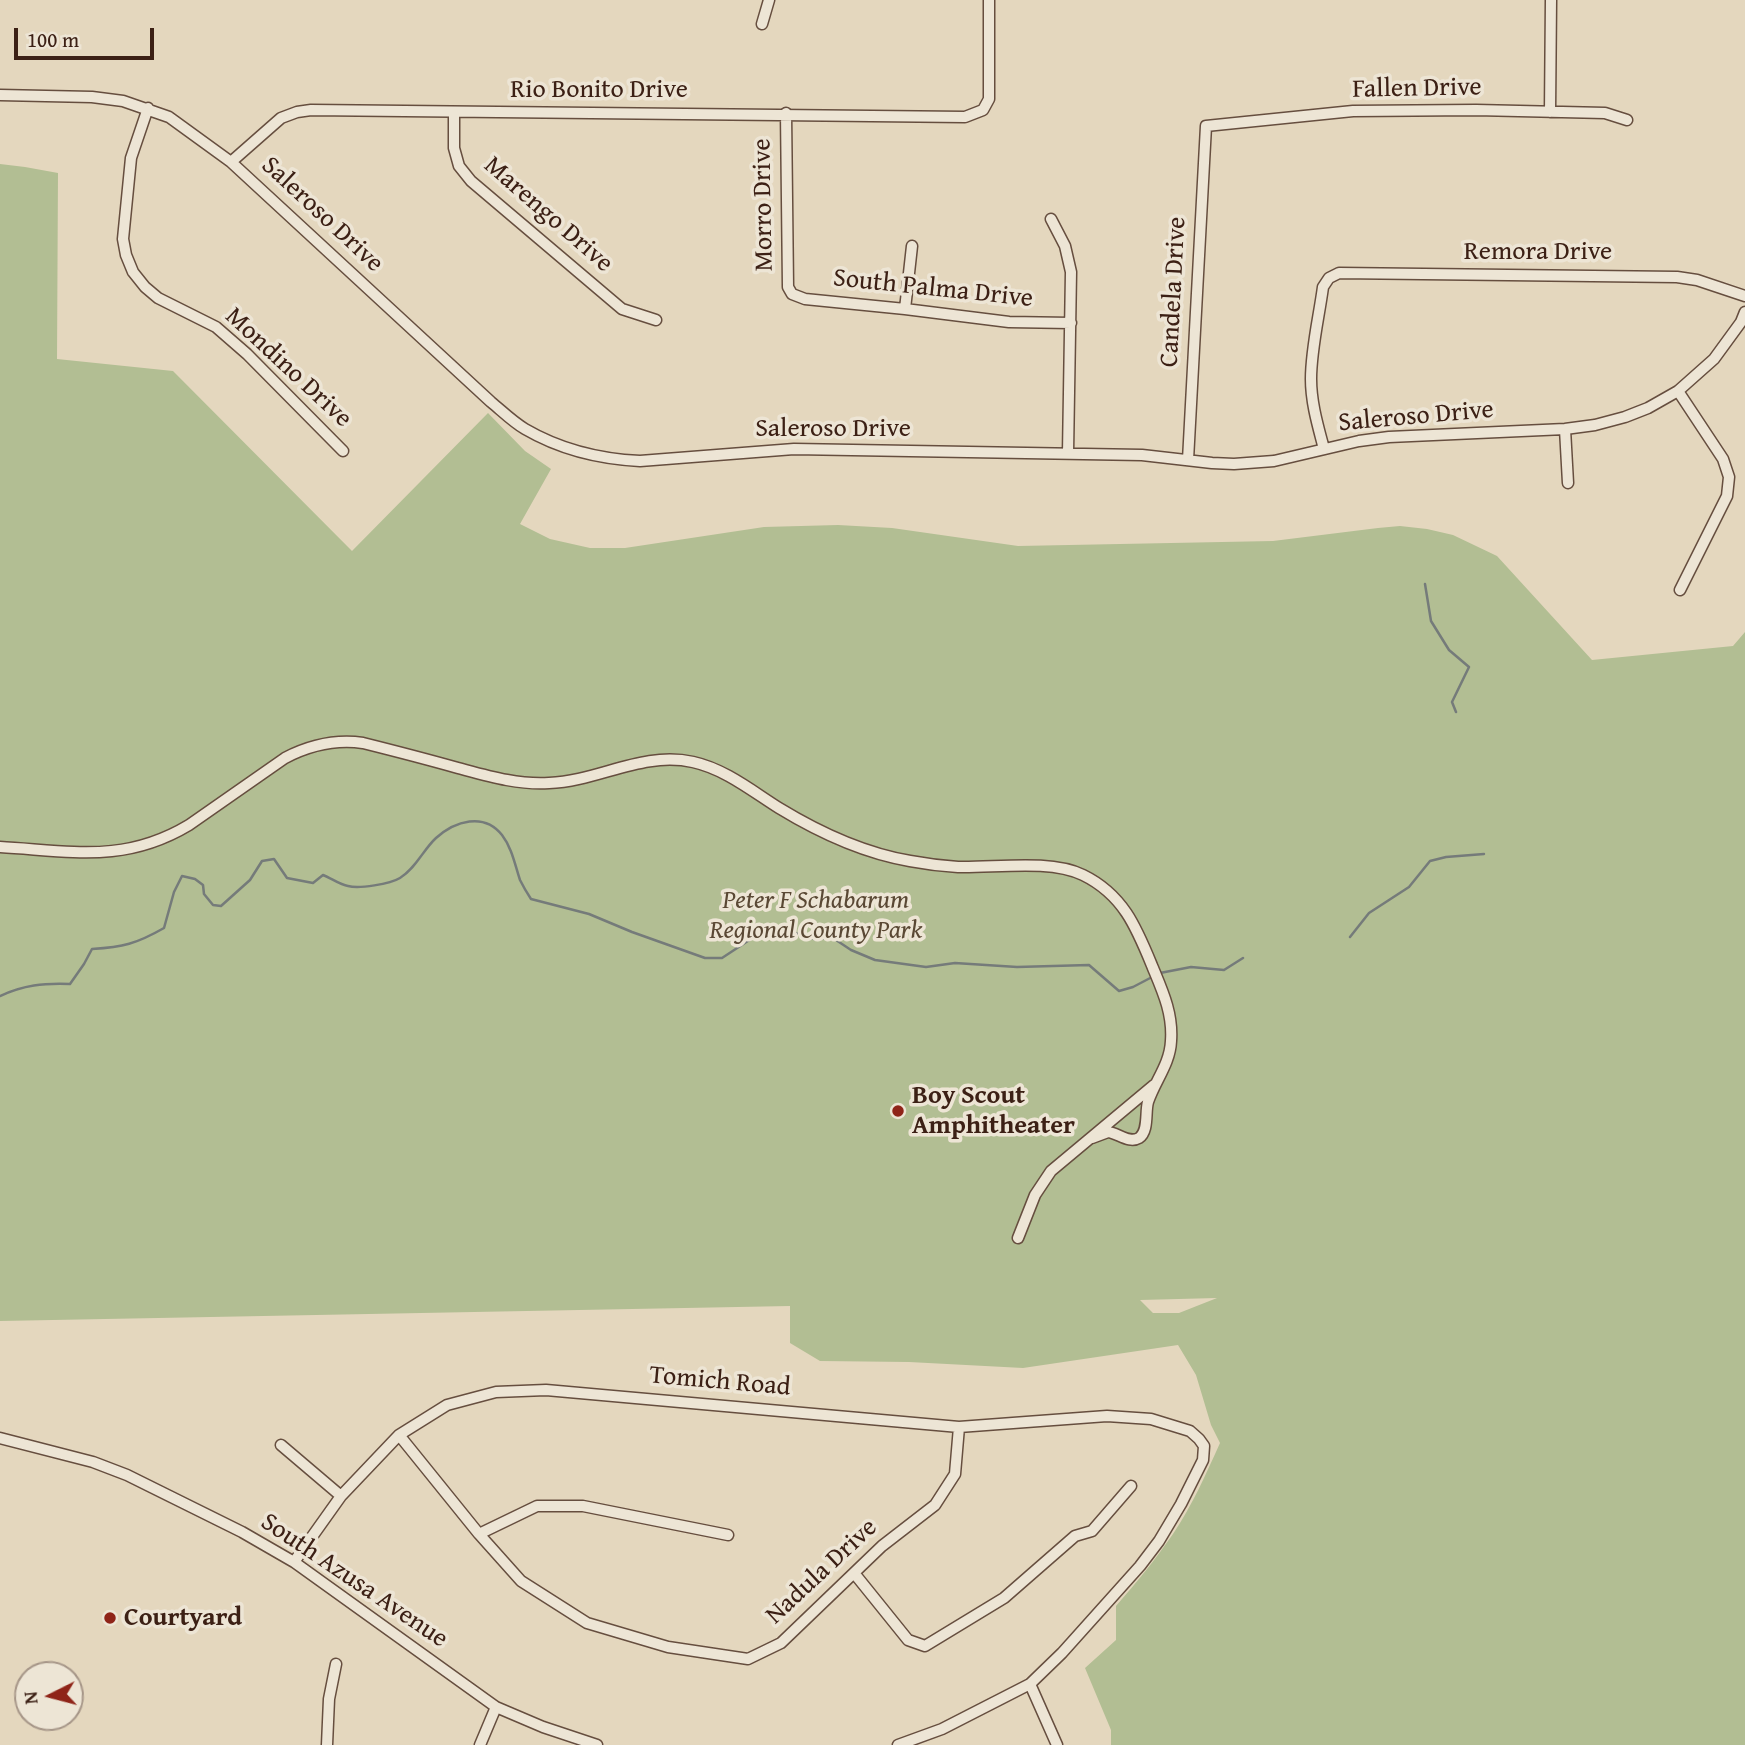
<!DOCTYPE html>
<html>
<head>
<meta charset="utf-8">
<style>
  body { margin:0 }
  #map { position:relative; width:1745px; height:1745px; overflow:hidden; background:#e4d7be; font-family:"Gentium Book Plus",serif }
  canvas { display:block }
  .north { position:absolute; left:14px; top:1661px; width:70px; height:70px; box-sizing:border-box; background:#ede5d5; border:2px solid #a69688; border-radius:50%; rotate:264deg; font-size:19px; font-weight:700; line-height:28px; text-align:center; color:#3c2015 }
  .north::after { content:''; display:block; margin:auto; width:24px; height:32px; background:#8f2418; clip-path:polygon(50% 0,100% 100%,50% 72%,0 100%) }
  .scale { position:absolute; left:14px; top:28px; width:140px; height:32px; box-sizing:border-box; border:4px solid #3c2015; border-top:0; padding-left:9px; font-size:21px; line-height:24px; white-space:nowrap; color:#3c2015; -webkit-text-stroke:5px #ede5d5; paint-order:stroke }
</style>
</head>
<body>
<div id="map">
<canvas width="1745" height="1745"></canvas>
<div class="north">N</div>
<div class="scale">100 m</div>
</div>
<script>
const g = document.querySelector('canvas').getContext('2d');
g.lineJoin = 'round';
function fill(path, color) { g.fillStyle = color; g.fill(path, 'evenodd'); }
function trace(path, color, width, dash) { g.strokeStyle = color; g.lineWidth = width; g.lineCap = dash ? 'butt' : 'round'; g.setLineDash(dash || []); g.stroke(path); }
function write(font, color, halo, rows, align = 'center') {
  g.font = font + ' "Gentium Book Plus",serif'; g.lineWidth = 7; g.setLineDash([]); g.textBaseline = 'middle'; g.strokeStyle = halo; g.fillStyle = color; for (const [text, x, y, turn = 0] of rows) {
    g.save(); g.translate(x, y); g.rotate((+turn || 0) * Math.PI / 180); g.textAlign = isNaN(turn) ? turn : align; if (halo) g.strokeText(text, 0, 0); g.fillText(text, 0, 0); g.restore();
  }
}
const green = new Path2D(`
  M0 164 25 167 58 173 57 359 173 371 352 551 488 413 525 451 551 469 520 524 550 539 590 548H625L764 527 838 525 892 528 1018 546 1273 541 1378 528 1400 526 1427 529 1453 535 1497 556 1592 660 1733 646 1745 632V1745H1111V1730L1085 1668 1116 1640V1606C1136 1583 1155 1560 1173 1534 1192 1506 1206 1474 1220 1443L1211 1425 1196 1375 1178 1345 1023 1368 909 1362 820 1361 790 1343V1306L0 1321ZM1217 1298 1179 1313H1153L1140 1300Z`);
const stream = new Path2D(`
  M1425 584 1431 621 1449 650 1469 667 1452 702 1456 712
  M1350 937 1369 913 1409 887 1430 861 1446 857 1484 854
  M1160 973 1191 967 1224 970 1243 958
  M0 996C24 985 43 983 70 984L84 964 92 949C123 947 136 944 164 928L174 892 182 876 195 879 203 885 204 894 213 905 221 906 250 880 262 861 274 859 287 878 313 883 323 875C331 878 340 885 348 886 359 889 390 884 400 878 416 868 423 850 436 838 455 821 484 812 502 835 512 848 515 865 520 880 523 886 527 893 531 899L589 914 632 932 705 958H722L763 931 783 929 814 939 833 938 851 950 875 960 926 967 955 963 1017 967 1089 965 1119 991 1133 987 1154 976`);
const minor = new Path2D(`
  M762 24 769 0
  M0 95 92 97 123 101 169 117 231 162 491 402C502 411 513 422 525 429 561 450 599 459 640 461L794 449 1142 455 1212 463 1234 464 1274 461 1359 441 1389 437 1565 429 1595 425 1625 417 1648 408 1678 391 1714 359 1741 322 1745 312
  M148 108 131 158 123 239 126 255 133 272 145 287 158 298 216 327 247 354 343 451
  M1550 112 1551 0
  M454 113V148L459 166 471 181 622 309 656 320
  M786 113 788 287 792 294 805 299 905 309 1009 322 1071 323
  M231 162 281 118 297 112 311 110C529 114 747 113 965 117L983 110 989 99V0
  M1051 219 1065 246 1071 272 1068 453
  M905 309 912 246
  M1678 391 1723 459 1729 477 1727 496 1680 590
  M1565 429 1568 483
  M1324 449C1318 426 1311 403 1311 379 1311 349 1319 317 1323 287L1329 278 1339 273 1677 277 1697 280 1745 296
  M1188 460 1206 126 1353 111 1476 110 1605 113 1627 120
  M0 847C71 851 124 864 189 825L285 758C310 745 335 739 363 743 395 751 426 759 458 768 488 776 518 785 549 783 599 781 642 751 693 762 725 769 752 791 779 808 820 833 863 853 910 861 926 864 942 866 958 867 995 868 1050 859 1083 875 1124 895 1137 929 1153 968 1163 992 1173 1014 1171 1041 1170 1064 1155 1081 1148 1102 1145 1112 1149 1131 1139 1138 1129 1144 1118 1133 1108 1132L1092 1138
  M1018 1238 1035 1195 1051 1171 1154 1085
  M399 1435 479 1534 521 1581 587 1623 668 1647 748 1659 781 1643 882 1546 935 1505 955 1474 959 1427
  M0 1438 93 1462 127 1475 242 1532 294 1562 496 1707 543 1727 597 1745
  M281 1445 341 1496
  M479 1534 537 1506H583L728 1535
  M294 1562 341 1496 399 1435 447 1405 496 1392 546 1390 959 1427 1107 1416 1151 1419 1190 1431 1199 1439 1204 1446 1203 1460 1181 1504 1159 1541 1140 1566 1062 1653 1030 1684 942 1729 898 1745
  M854 1573 908 1640 925 1646 1004 1598 1075 1536 1092 1531 1131 1486
  M1030 1684 1057 1745
  M327 1745 329 1699 336 1664
  M480 1745 496 1707`);
const markers = [
  [898,1111,7,"#8f2418"],
  [110,1618,7,"#8f2418"]
];
const streetNames = [
  ["Fallen Drive",1417,89,-1],
  ["Rio Bonito Drive",599,90],
  ["Morro Drive",764,205,-91],
  ["Saleroso Drive",322,215,43],
  ["Marengo Drive",548,215,41],
  ["Remora Drive",1538,252],
  ["South Palma Drive",933,289,6],
  ["Candela Drive",1174,292,-87],
  ["Mondino Drive",288,368,43],
  ["Saleroso Drive",1416,417,-5],
  ["Saleroso Drive",833,429],
  ["Tomich Road",720,1382,5],
  ["Nadula Drive",822,1572,-43],
  ["South Azusa Avenue",354,1581,34]
];
const parkNames = [
  ["Peter F Schabarum",816,901],
  ["Regional County Park",816,931]
];
const poiNames = [
  ["Boy Scout",912,1096],
  ["Amphitheater",912,1126],
  ["Courtyard",124,1618]
];
fill(green, '#b2be93');
trace(stream, '#757b7a', 2.5);
trace(minor, '#664e3f', 13);
trace(minor, '#ede5d5', 10);
for (const [x, y, r, color] of markers) { const dot = new Path2D(); dot.arc(x, y, r, 0, 2 * Math.PI); g.fillStyle = color; g.fill(dot); trace(dot, '#ede5d5', 2.5); }
write('26px', '#3c2015', '#ede5d5', streetNames);
write('italic 26px', '#5a4834', '#ede5d5', parkNames);
write('bold 26px', '#3c2015', '#ede5d5', poiNames, 'left');
</script>
</body>
</html>
